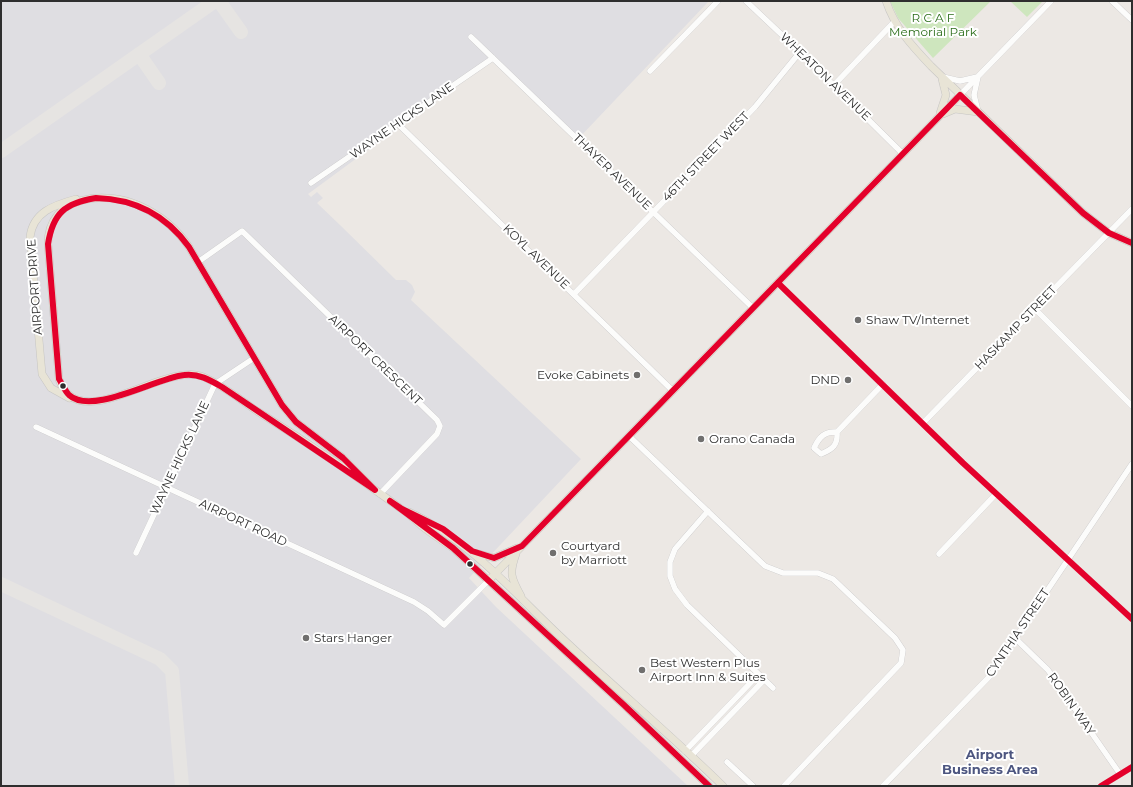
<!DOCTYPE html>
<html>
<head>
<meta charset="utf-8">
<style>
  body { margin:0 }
  #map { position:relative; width:1133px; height:787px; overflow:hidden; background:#ece8e4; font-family:Montserrat,sans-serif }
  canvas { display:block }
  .frame { position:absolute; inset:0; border:2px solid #2e2e2e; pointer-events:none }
</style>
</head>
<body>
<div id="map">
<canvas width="1133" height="787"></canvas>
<div class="frame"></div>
</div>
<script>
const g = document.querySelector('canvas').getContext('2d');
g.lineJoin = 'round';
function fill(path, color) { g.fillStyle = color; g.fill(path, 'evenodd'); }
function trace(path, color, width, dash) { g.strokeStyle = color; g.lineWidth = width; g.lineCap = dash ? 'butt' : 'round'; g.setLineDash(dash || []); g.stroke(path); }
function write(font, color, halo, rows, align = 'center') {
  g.font = font + ' Montserrat,sans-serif'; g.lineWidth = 4; g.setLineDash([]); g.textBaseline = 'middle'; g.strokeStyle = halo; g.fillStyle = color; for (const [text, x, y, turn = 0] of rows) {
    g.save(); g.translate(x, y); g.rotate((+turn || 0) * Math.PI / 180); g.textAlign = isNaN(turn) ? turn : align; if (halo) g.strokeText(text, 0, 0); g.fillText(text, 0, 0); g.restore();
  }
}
const airport = new Path2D(`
  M1 1H709L578 139 493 58 308 194 311 197 317 192 323 198 317 203 340 225 396 280H406L412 285 415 292 411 300 581 459 469 578 496 607 688 786H1Z`);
const green = new Path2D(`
  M890 1H991L933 58 898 18Z
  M1010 1H1043L1027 17Z`);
const taxiway = new Path2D(`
  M219 1 241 32
  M139 54 159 83
  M1 151 215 1
  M1 584 160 659 172 671 182 786`);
const minor = new Path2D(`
  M746 1 800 52 903 154
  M1112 1 1132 20
  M471 37 753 308
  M650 71 718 1
  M943 77 960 81 977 77
  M978 77 974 95 978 111
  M834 85 894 22
  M960 95 1051 1
  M398 124 673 391
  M311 183 493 58
  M198 262 242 231 437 420 440 426 437 434 380 494
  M778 283 963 463 1132 619
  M574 294 755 107 800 52
  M1035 309 1132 406
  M923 423 1132 209
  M36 427 414 602 428 611 444 625 489 580
  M837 432C838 445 833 449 821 454L814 448C819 437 825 431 837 432L883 384
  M629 436 765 566 783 573H818L833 579 895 638 903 650 901 663 784 786
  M708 511 675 549 670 562V576L675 589 687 605 773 688
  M136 553 215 384 254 358
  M939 554 996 494
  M1016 639 1048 670 1120 774
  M685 751 758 675
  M691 756 764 680
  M727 762 753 786
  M883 786 990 676 1132 464
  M1101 786 1132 767`);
const major = new Path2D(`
  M886 1C895 28 912 46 931 66L1083 213 1109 233 1132 243
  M940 113 946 95 942 79
  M943 114 955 109 978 112
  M69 398 51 388 42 374 30 237C33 212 54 205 76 199
  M376 491 343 458 296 422 282 405 189 247C177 229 160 215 140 206 105 190 48 195 48 244L59 379C77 437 163 363 201 376 217 381 242 401 257 411 306 442 354 474 400 508 409 514 416 521 423 527 433 535 443 541 453 548L624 705 709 786
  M409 512C470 540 514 593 562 638 615 688 671 735 723 786
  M476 553 494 558 517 548
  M516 554C509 573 511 578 521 596
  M489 580 960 95`);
const bus1 = new Path2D(`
  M96 198C134 199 166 215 189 247L282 405 296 422 343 458 375 490 222 387C210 380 198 373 184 375 156 378 92 416 69 395 65 391 62 384 59 379L48 244C53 213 65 203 96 198Z
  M778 283 963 463 1132 619
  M390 501 402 509 443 529 472 551 494 558 522 546 960 95 1083 213 1109 233 1132 243
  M390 501 453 548 624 705 709 786
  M1101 786 1132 767`);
const markers = [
  [858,320,4,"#706f6e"],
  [637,375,4,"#706f6e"],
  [848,380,4,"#706f6e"],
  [63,386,3.5,"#2e2e2e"],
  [701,439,4,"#706f6e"],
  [553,553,4,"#706f6e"],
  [470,564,3.5,"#2e2e2e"],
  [306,638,4,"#706f6e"],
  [642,670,4,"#706f6e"]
];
const parkNames = [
  ["R C A F",933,18],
  ["Memorial Park",933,32]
];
const streetNames = [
  ["WHEATON AVENUE",825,77,44],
  ["WAYNE HICKS LANE",402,121,-35],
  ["46TH STREET WEST",706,157,-46],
  ["THAYER AVENUE",612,172,44],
  ["KOYL AVENUE",536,257,44],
  ["AIRPORT DRIVE",35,287,-94],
  ["HASKAMP STREET",1016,328,-46],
  ["AIRPORT CRESCENT",375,360,44],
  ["WAYNE HICKS LANE",180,458,-65],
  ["AIRPORT ROAD",243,523,25],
  ["CYNTHIA STREET",1018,633,-56],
  ["ROBIN WAY",1071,704,55]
];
const poiNames = [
  ["Shaw TV/Internet",866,320],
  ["Evoke Cabinets",629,375,"right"],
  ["DND",840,380,"right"],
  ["Orano Canada",709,439],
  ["Courtyard",561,546],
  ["by Marriott",561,560],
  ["Stars Hanger",314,638],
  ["Best Western Plus",650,663],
  ["Airport Inn & Suites",650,677]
];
const neighbourhoodNames = [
  ["Airport",990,755],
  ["Business Area",990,770]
];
fill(airport, '#dfdee2');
fill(green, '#cee6be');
trace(taxiway, '#e6e4e2', 14);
trace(minor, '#c5c4c5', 6);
trace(major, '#c6c5c4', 8);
trace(minor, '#fcfcfb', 5.5);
trace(major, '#e8e4d6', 7);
trace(bus1, '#e4002b', 6);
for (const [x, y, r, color] of markers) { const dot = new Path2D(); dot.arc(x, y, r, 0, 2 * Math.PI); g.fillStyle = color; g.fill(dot); trace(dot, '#fff', 1.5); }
write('12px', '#2c6e1b', '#fff', parkNames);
write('12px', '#2e2e2e', '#fff', streetNames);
write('12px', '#2e2e2e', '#fff', poiNames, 'left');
write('bold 13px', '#4d5680', '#fff', neighbourhoodNames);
</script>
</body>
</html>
